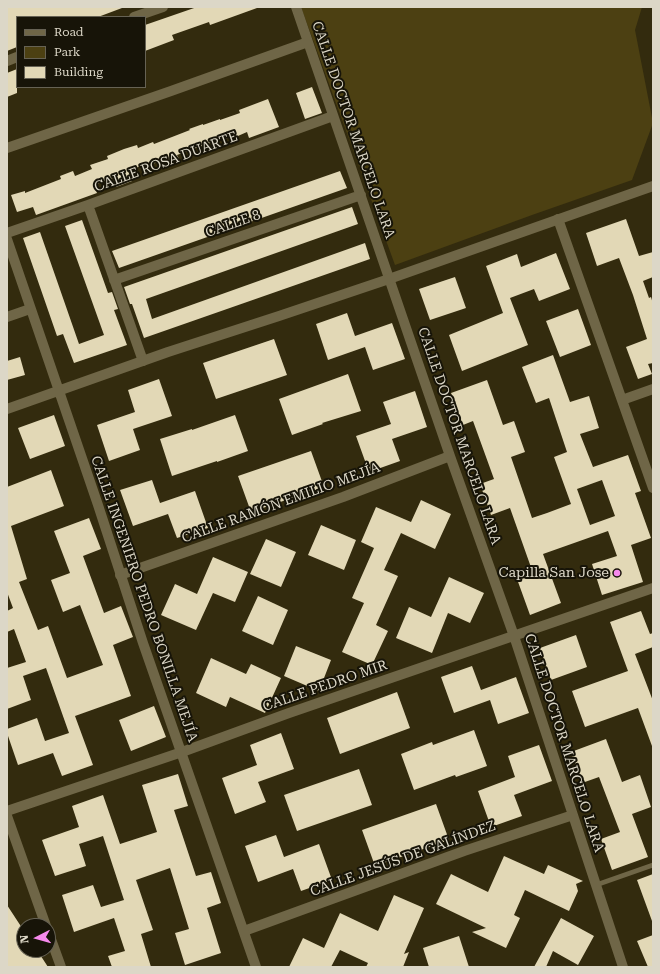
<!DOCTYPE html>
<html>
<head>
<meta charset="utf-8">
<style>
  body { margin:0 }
  #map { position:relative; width:660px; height:974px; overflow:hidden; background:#332b0e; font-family:"Roboto Serif",serif }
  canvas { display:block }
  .frame { position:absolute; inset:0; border:8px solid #dcd7c7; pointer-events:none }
  .legend { position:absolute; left:16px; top:16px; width:130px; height:72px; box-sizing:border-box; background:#171408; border:1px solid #666254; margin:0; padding:5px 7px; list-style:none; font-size:12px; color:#dcd7c7 }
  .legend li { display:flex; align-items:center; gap:8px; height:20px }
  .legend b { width:20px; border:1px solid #666254 }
  .north { position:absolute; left:16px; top:918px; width:40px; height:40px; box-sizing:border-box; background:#171408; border:1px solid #666254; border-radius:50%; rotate:264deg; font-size:11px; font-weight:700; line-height:16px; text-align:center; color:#dcd7c7 }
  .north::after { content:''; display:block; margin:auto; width:14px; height:18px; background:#f689ed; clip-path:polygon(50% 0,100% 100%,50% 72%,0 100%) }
</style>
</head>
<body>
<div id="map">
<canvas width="660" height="974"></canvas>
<div class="frame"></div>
<ul class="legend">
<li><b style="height:5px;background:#6f6647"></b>Road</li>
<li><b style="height:11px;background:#4c4012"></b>Park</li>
<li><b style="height:11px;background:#e2d8b6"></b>Building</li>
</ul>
<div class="north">N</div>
</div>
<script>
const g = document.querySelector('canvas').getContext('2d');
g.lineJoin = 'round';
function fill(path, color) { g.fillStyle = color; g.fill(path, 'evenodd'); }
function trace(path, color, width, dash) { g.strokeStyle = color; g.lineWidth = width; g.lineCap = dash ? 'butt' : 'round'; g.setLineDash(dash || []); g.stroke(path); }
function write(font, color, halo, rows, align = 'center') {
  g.font = font + ' "Roboto Serif",serif'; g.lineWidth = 4; g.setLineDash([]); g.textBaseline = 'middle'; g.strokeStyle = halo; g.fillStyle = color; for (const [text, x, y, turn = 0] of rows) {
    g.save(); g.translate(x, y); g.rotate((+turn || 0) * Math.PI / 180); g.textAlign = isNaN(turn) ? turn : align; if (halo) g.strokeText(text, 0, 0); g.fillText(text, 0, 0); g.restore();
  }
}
const green = new Path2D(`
  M301 7H642L635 30 653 123 632 180 532 215 395 265Z`);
const building = new Path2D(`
  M7 7H122V8L98 17H17V47L7 51Z
  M197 7 257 8 210 25 209 22 172 35 174 40 145 51V25Z
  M17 69V93L7 97V73Z
  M312 87 322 113 305 119 296 93Z
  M268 99 279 127 249 138 247 132 231 139V137L213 143V142L177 155 179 159 165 164 164 160 146 166V164L128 171 132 181 116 187 113 178 94 185 97 193 36 215 33 207 17 212 11 195 25 191V193L61 179 60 176 73 171 75 176 92 169 90 165 108 159 107 156 124 149 137 145 138 148 153 142 154 144 190 130 189 129 203 124V125L220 119V120L240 113 239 110Z
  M340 171 347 188 119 268 112 251Z
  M352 207 358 224 146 299 152 319 365 243 370 259 144 338 132 304H130L124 287Z
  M626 219 639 256 653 252V277L643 281 649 298 651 297 653 304V363L648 364 652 374 638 379 626 347 647 339 633 295 619 258 597 266 586 233Z
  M82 220 108 293 112 292 118 309 114 310 127 345 74 363 63 334 57 336 23 238 40 232 79 344 104 335 65 226Z
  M556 253 570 289 539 301 534 289 510 298 528 345 462 371 449 335 503 313 486 266 517 254 521 267Z
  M455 277 466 308 430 320 419 289Z
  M578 309 591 345 560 357 546 321Z
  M347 313 355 336 392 323 405 359 373 370 365 347 328 360 316 324Z
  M274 339 287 375 216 399 203 363Z
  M553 355 570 402 589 396 599 428 580 434 593 467 628 455 641 491 635 493 651 538 631 545 643 582 602 595 592 564 617 556 608 531 543 554 561 603 530 615 517 579 533 573 510 508 491 515 480 484 494 479 473 421 463 425 451 393 487 380 503 425 514 421 525 452 511 457 532 518 547 513 571 504 554 457 567 452 549 398 536 403 522 367ZM602 480 615 516 590 525 577 489Z
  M20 357 25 375 7 380V361Z
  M348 374 361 411 322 423 323 424 292 435 279 399Z
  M159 379 172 416 133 429 140 450 109 461 97 425 135 412 128 390Z
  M415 391 427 427 392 439 400 461 369 472 356 436 391 424 383 402Z
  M54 415 65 446 30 459 18 428Z
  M235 415 248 451 217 462V461L172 476 160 439 192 429V430Z
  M311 451 324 487 251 512 238 476Z
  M51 470 64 506 11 526 27 579 19 582 38 630 48 626 67 678 103 665 80 605 63 612 51 580 70 573 54 531 89 518 101 549 83 556 104 613 121 606 133 637 113 645 131 696 75 716 93 765 62 776 53 753 18 765 7 733V729L37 718 45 741 69 733 46 668 23 676 31 700 7 709V668L26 662 14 629 7 632V611L13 608 7 592V487Z
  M152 480 160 503 195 491 208 528 177 538 168 514 133 526 120 490Z
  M421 500 451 514 435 549 401 533 384 570 398 576 376 625 388 631 372 665 342 652 364 603 352 598 374 548 361 542 376 507 411 522Z
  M321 525 356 540 344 570 308 555Z
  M266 539 296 552 281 587 250 574Z
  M213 557 248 572 235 602 213 593 196 630 161 615 175 584 197 594Z
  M449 577 484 593 470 623 448 613 432 653 396 638 409 607 431 617Z
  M258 596 288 610 273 645 242 631Z
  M641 611 650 634 653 633V647L635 654 653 701V746H652L638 708 585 727 572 691 628 671 610 622Z
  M576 635 587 667 551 680 540 648Z
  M296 646 331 660 319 691 284 676Z
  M211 658 246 674 251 664 281 678 265 713 230 697 226 707 196 693Z
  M472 666 481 690 516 677 529 713 498 724 490 700 454 713 441 677Z
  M397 692 410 728 340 754 327 718Z
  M154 706 166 737 131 751 119 720Z
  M474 730 487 766 456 777 455 775 414 790 401 754 432 742 433 745Z
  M281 733 294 769 258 782 266 802 235 814 222 778 257 765 250 745Z
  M606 739 622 782 640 775 651 807 632 814 648 857 612 870 601 839 620 832 599 777 582 783 571 752Z
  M539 745 552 781 514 795 522 816 491 827 478 791 515 777 508 756Z
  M359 769 372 805 297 831 284 795Z
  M178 774 188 806 174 810 196 876 211 872 221 903 207 908 221 953 185 965 175 933 189 929 170 868 136 880 153 930 141 934 151 967H112L108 956 125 951 114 918 74 932 62 895 93 885 101 907 124 900 103 836 79 844 86 866 55 876 42 840 79 827 72 806 103 795 120 844 157 832 142 785Z
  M436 804 449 840 375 866 362 830Z
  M276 835 284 857 319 844 332 880 301 891 293 869 258 882 245 846Z
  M504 856 544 874 548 865 583 881 576 884 578 891 569 911 525 890 514 915 520 918 506 948 472 932 486 928 436 904 451 874 488 892Z
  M653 874V921H652L637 880Z
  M394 895 424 908 404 954 409 952 403 967H366L368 963 340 950 331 967H289L303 938 324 948 340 913 378 931Z
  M7 905 24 931V950H37L48 967H7Z
  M561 918 594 936 578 965 553 951 546 967H534Z
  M653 935V967H648L637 941Z
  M459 936 469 967H429L423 948Z`);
const lane = new Path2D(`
  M596 885 653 865`);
const street = new Path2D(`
  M296 7 450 456 514 636 623 967
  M134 17 163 7
  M7 61 17 57
  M7 148 171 91 308 42
  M88 205 143 361
  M558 219 653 488
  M7 233 88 205 333 116
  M114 280 361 195
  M7 317 30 309
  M622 400 653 389
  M120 575 343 497 450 456
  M7 811 182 752 289 713 653 588
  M7 816 46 926
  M48 931 61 967
  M244 931 464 851 573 815`);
const secondary = new Path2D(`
  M7 239 98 505 143 643 256 967
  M7 409 168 352 279 316 389 279 653 186`);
const markers = [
  [617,573,4,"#f689ed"]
];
const streetNames = [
  ["CALLE DOCTOR MARCELO LARA",353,130,71],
  ["CALLE ROSA DUARTE",166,162,-20],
  ["CALLE 8",233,224,-19],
  ["CALLE DOCTOR MARCELO LARA",459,436,71],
  ["CALLE RAMÓN EMILIO MEJÍA",281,503,-20],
  ["CALLE INGENIERO PEDRO BONILLA MEJÍA",144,599,71],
  ["CALLE PEDRO MIR",325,686,-19],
  ["CALLE DOCTOR MARCELO LARA",564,743,72],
  ["CALLE JESÚS DE GALÍNDEZ",403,859,-20]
];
const poiNames = [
  ["Capilla San Jose",609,573]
];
fill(green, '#4c4012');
fill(building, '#e2d8b6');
trace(lane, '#6f6647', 5);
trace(street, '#6f6647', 10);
trace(secondary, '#6f6647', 10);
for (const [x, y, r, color] of markers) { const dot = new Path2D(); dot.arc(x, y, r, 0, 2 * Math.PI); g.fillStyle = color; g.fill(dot); trace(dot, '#171408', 1.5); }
write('14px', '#dcd7c7', '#171408', streetNames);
write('14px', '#dcd7c7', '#171408', poiNames, 'right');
</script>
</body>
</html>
